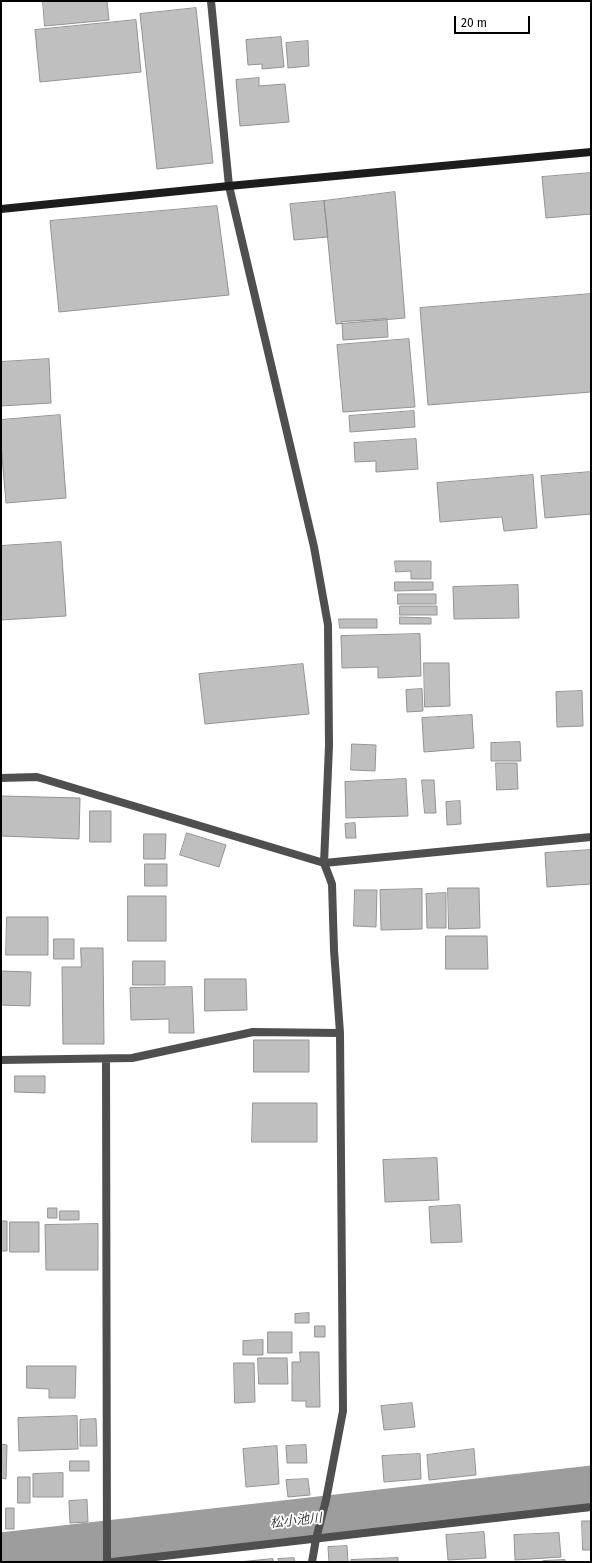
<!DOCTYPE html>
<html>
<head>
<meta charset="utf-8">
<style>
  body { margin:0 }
  #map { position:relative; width:592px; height:1563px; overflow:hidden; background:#fff; font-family:"Fira Sans",sans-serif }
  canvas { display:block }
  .frame { position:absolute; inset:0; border:2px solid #000; pointer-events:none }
  .scale { position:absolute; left:454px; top:16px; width:76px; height:18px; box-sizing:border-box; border:2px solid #000; border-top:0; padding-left:5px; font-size:12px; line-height:14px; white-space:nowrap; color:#000; -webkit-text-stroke:3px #fff; paint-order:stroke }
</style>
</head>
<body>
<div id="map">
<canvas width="592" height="1563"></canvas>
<div class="frame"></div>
<div class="scale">20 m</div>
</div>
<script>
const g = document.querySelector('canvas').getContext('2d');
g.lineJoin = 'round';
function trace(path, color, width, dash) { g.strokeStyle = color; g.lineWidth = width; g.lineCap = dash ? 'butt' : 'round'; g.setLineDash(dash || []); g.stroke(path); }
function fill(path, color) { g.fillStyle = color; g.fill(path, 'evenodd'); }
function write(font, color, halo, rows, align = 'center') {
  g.font = font + ' "Fira Sans","Noto Sans JP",sans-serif'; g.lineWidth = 3.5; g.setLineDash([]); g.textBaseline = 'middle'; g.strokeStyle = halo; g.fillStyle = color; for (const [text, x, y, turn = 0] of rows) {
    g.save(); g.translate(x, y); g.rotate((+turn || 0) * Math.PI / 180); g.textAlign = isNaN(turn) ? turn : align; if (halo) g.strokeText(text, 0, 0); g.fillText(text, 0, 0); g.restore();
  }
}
const river = new Path2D(`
  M1 1555 591 1488`);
const building = new Path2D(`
  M43 1H107L109 20 45 26Z
  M196 8 213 163 157 169 140 14Z
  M136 20 141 72 40 82 35 30Z
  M281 37 284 67 262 69V64L248 65 246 40Z
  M308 41 309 66 288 68 286 43Z
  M259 78V86L285 84 289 122 240 126 236 80Z
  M591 173V214L546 218 542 177Z
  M395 192 405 318 336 324 324 201Z
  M324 201 328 237 294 240 290 204Z
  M217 206 229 295 59 312 50 221Z
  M591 294V392L428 405 420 308Z
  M387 319 388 337 343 340 342 322Z
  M409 339 415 407 343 412 337 345Z
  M49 359 51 403 1 406V362Z
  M414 411 415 427 350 432 349 416Z
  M60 415 66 498 6 503 1 445V420Z
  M416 439 418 469 376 472V461L355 462 354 443Z
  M591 472V514L545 518 541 476Z
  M533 475 537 528 504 531 502 517 440 522 437 483Z
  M61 542 66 616 1 620V546Z
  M395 561H431V579H411V571L396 572Z
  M395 582H433V590L395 591Z
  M518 585 519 618 454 619 453 587Z
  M398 594H436V604H398Z
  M400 606H437V615H400Z
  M400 617 431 618V624H400Z
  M339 619H377V628H340Z
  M420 634 421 676 378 678V667L342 668 341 636Z
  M424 663H449L450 706 425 707Z
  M303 664 309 714 205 724 199 674Z
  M422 689 423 711 407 712 406 690Z
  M582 691 583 726 557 727 556 692Z
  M472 715 474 748 424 752 422 718Z
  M520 742 521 761H491V743Z
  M352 744 376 745 375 771 351 770Z
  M496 763H517L518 789 497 790Z
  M406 779 408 816 346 818 345 782Z
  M422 780H434L436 813H425Z
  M1 796 80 798 79 839 1 836Z
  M460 801 461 824 447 825 446 802Z
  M90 811H111V842H90Z
  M355 823 356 838H346L345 824Z
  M187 833 226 845 219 867 180 855Z
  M144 834H166L165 859H144Z
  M591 850V884L547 887 545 853Z
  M145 864H167V886H145Z
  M448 888H479L480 928 449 929Z
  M422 889V929L381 930 380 890Z
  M355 890H377L376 927 354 926Z
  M446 893V928H427L426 894Z
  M128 896H166V941H128Z
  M7 917H48V955H6Z
  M446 936H487L488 969H446Z
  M54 939H74V959H54Z
  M81 948H103L104 1044H63L62 967H81Z
  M133 961H165V985H133Z
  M1 971 31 972 30 1006 1 1005Z
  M205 979H246L247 1010 205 1011Z
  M192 987 194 1033H169V1019L131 1020 130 988Z
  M254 1040H309V1072H254Z
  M15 1076H45V1093L15 1092Z
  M253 1103H317V1142H252Z
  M437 1158 439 1200 385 1202 383 1160Z
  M460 1205 462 1242 431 1243 429 1207Z
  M48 1208H57V1218H48Z
  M60 1211H79V1220H60Z
  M1 1221H7V1251H1Z
  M10 1222H39V1252H10Z
  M98 1224V1270H46L45 1225Z
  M309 1313V1323H295V1314Z
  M315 1326H325V1337H315Z
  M268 1332H292V1353H268Z
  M263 1340V1355H243V1341Z
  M300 1352H319L320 1407H306V1401H292V1362H300Z
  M258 1358H287L288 1384H259Z
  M234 1363H254L255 1402 235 1403Z
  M27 1366H76L75 1398H49V1389L27 1388Z
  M412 1403 415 1427 384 1430 381 1406Z
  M77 1416 78 1449 19 1451 18 1418Z
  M96 1419 97 1446H80V1420Z
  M1 1444 7 1445 6 1479 1 1478Z
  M306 1445 307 1463H287L286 1446Z
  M277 1446 279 1484 246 1487 243 1449Z
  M474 1449 476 1475 429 1480 427 1455Z
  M420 1454 421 1479 384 1482 382 1456Z
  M70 1461H89V1471H70Z
  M63 1473V1497H33V1474Z
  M18 1477H30V1503H18Z
  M308 1479 310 1495 288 1497 286 1480Z
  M87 1500 88 1522 70 1523 69 1501Z
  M6 1508H14V1529H6Z
  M582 1521H591V1550H583Z
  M484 1532 486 1558 448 1560 446 1535Z
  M559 1533 561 1557 515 1560 514 1535Z
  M347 1546 348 1562H329L328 1547Z
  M294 1558 295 1562H279L278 1559Z
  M398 1558V1562H351V1560Z
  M273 1559V1562H239Z
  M565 1560V1562H543V1561Z`);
const street = new Path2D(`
  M211 1 229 186 314 547 328 625 329 746 324 863 332 884 334 950 340 1033 343 1411 326 1500 316 1539 312 1562
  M1 778 37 777 324 863 591 837
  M106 1059 107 1562
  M1 1060 132 1058 253 1032 340 1033
  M112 1562 591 1507`);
const secondary = new Path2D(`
  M1 209 229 186 591 152`);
const waterNames = [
  ["松小池川",296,1521,-6]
];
trace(river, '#9d9d9d', 45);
fill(building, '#bfbfbf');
trace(building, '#939393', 1);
trace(street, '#4f4f4f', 8);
trace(secondary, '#1c1c1c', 8);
write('italic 13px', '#3e3e3e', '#fff', waterNames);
</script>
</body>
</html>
